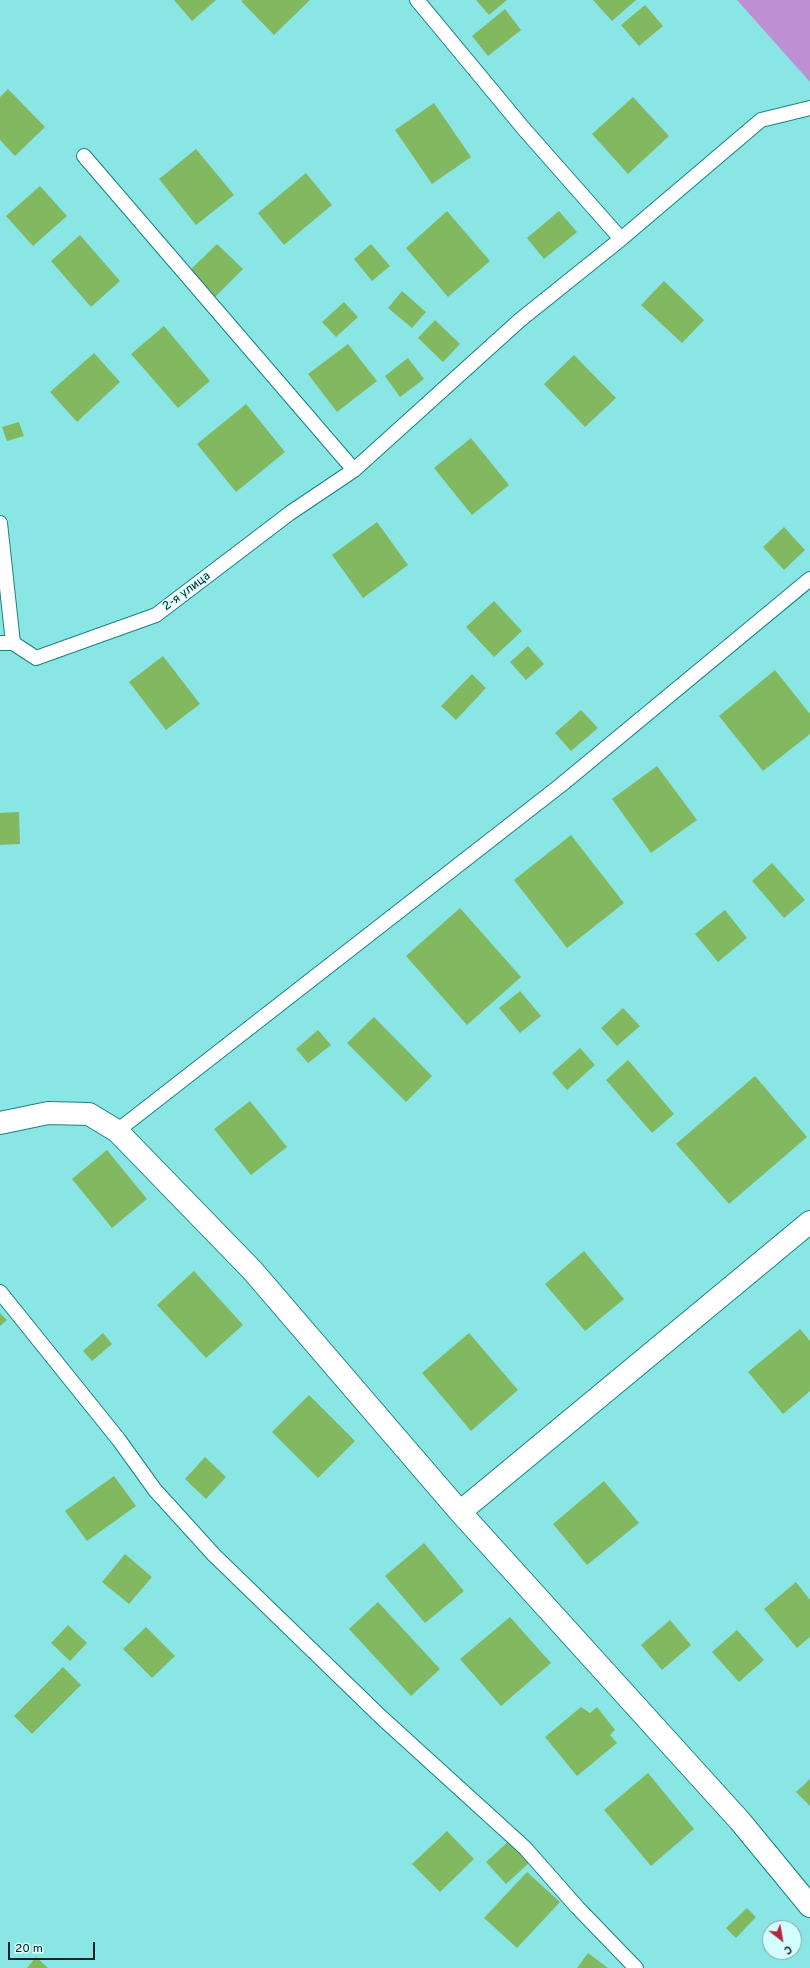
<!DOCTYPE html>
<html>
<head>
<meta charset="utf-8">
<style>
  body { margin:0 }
  #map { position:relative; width:810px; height:1968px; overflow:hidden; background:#89e6e5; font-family:Overpass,sans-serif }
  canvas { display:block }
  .north { position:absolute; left:762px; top:1920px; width:40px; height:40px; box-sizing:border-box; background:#d3fefd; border:1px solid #81a7a6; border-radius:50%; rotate:149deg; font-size:11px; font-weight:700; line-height:16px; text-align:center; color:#052424 }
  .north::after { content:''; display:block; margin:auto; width:14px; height:18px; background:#b62444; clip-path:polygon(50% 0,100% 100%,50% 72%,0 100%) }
  .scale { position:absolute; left:8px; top:1942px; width:87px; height:18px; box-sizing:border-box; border:2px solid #052424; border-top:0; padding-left:5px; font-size:12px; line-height:14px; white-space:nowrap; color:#052424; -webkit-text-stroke:3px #d3fefd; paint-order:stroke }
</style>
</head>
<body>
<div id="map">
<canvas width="810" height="1968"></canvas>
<div class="north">С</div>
<div class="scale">20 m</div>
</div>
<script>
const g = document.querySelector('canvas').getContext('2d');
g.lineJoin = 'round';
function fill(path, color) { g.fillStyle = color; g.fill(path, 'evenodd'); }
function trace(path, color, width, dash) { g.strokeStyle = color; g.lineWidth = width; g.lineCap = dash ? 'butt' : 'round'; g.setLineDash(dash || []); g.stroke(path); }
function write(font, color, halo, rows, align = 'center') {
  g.font = font + ' Overpass,sans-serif'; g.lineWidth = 3; g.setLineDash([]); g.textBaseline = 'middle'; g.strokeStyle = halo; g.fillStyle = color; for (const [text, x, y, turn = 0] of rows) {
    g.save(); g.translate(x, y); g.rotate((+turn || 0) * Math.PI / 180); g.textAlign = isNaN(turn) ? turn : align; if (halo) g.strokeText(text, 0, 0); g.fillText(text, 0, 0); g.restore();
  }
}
const green = new Path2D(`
  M737 0H810V82Z`);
const building = new Path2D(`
  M174 0H216L192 21Z
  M243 0H310L274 35 241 1Z
  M476 0H507L489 15Z
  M593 0H636L612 21Z
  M645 5 663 26 639 46 621 25Z
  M505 9 521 30 488 56 472 36Z
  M8 89 45 127 15 156 0 140V97Z
  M633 97 669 136 628 174 592 134Z
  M434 103 471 157 432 184 395 130Z
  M196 149 234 195 196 225 159 179Z
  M306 173 332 205 284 245 258 213Z
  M40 186 67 216 33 246 6 216Z
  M447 211 490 261 448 297 406 248Z
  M559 211 577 232 544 259 527 238Z
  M80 235 120 281 91 307 51 261Z
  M217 244 243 269 214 298 188 272Z
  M371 244 390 266 372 281 354 259Z
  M664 281 704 320 682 343 641 305Z
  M402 291 426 312 412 328 388 308Z
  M344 302 358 317 336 337 322 322Z
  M435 320 460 344 443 362 418 338Z
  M164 326 210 381 178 408 131 354Z
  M348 344 377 381 337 412 308 374Z
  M94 353 120 382 77 422 50 392Z
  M574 355 616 398 585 427 544 384Z
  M408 358 424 379 400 397 385 376Z
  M246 404 285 452 236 492 197 444Z
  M19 422 24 436 7 441 2 427Z
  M471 438 509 485 472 515 434 468Z
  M377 522 408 565 363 598 332 555Z
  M784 527 805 550 784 570 763 547Z
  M494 601 522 631 494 657 466 627Z
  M528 646 544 664 526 680 510 662Z
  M163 656 200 704 166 730 129 682Z
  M775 670 810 714V734L763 771 719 716Z
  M472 674 486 688 456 720 441 706Z
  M581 710 598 728 571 751 555 733Z
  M657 766 697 820 651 853 612 799Z
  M19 812 20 844 0 845V813Z
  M571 835 624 903 567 948 514 880Z
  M772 863 805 900 784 918 752 881Z
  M460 908 521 977 467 1025 406 956Z
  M725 910 747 938 718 962 695 934Z
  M520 991 541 1016 520 1033 499 1008Z
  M623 1008 640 1026 617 1046 601 1028Z
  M374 1017 432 1076 406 1102 347 1043Z
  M318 1030 331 1045 308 1063 296 1049Z
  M580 1048 595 1065 567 1090 552 1073Z
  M628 1060 674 1114 652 1133 606 1080Z
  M755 1076 807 1137 729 1204 676 1144Z
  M250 1101 287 1147 251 1175 214 1129Z
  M107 1150 147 1199 112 1228 72 1179Z
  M584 1251 624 1299 585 1331 545 1284Z
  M194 1271 243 1325 206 1358 157 1305Z
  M0 1313 7 1320 0 1326Z
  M800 1329 810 1341V1391L783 1414 748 1372Z
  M103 1333 112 1344 92 1361 83 1351Z
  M469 1333 518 1390 471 1431 422 1373Z
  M309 1395 355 1441 318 1478 272 1432Z
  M205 1457 226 1477 206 1499 185 1479Z
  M114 1476 136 1506 87 1541 65 1511Z
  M604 1481 639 1523 587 1565 553 1524Z
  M424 1543 464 1591 425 1623 385 1576Z
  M125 1554 152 1577 129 1604 102 1582Z
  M796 1582 810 1600V1637L797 1648 764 1609Z
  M378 1602 440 1669 411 1696 349 1629Z
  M510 1617 551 1663 501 1706 460 1659Z
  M670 1620 691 1645 662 1670 641 1645Z
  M68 1625 87 1643 70 1661 51 1643Z
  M146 1627 175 1656 152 1678 123 1649Z
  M737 1630 764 1660 739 1682 712 1652Z
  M63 1667 81 1685 32 1734 14 1716Z
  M581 1707 590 1713 597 1707 615 1730 610 1735 617 1743 577 1776 545 1737Z
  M648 1773 694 1829 651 1866 604 1810Z
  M810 1779V1806L796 1792Z
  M447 1831 474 1859 440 1892 412 1864Z
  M510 1840 530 1862 506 1884 486 1862Z
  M527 1872 560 1902 517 1948 484 1918Z
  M747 1908 756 1917 736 1938 726 1928Z
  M588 1953 608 1968H577Z
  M36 1957 48 1968H27Z`);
const service = new Path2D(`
  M417 0 524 129 621 239
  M84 156 354 470 520 320 621 239 761 120 810 108
  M0 523 13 643
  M0 643H13L36 658 156 615 290 513 354 470
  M117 1131 561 785 810 579
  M0 1292 119 1440 155 1490 214 1555 381 1717 525 1848 577 1907 636 1968`);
const minor = new Path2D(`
  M0 1123 48 1113 89 1114 117 1131 252 1270 460 1512 740 1821 810 1906
  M460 1512 810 1222`);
const streetNames = [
  ["2-я улица",187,592,-37]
];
fill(green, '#bf8fd4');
fill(building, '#82b960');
trace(service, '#198282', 16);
trace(minor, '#198282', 24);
trace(service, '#fff', 14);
trace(minor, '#fff', 22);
write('12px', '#052424', '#d3fefd', streetNames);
</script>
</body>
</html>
